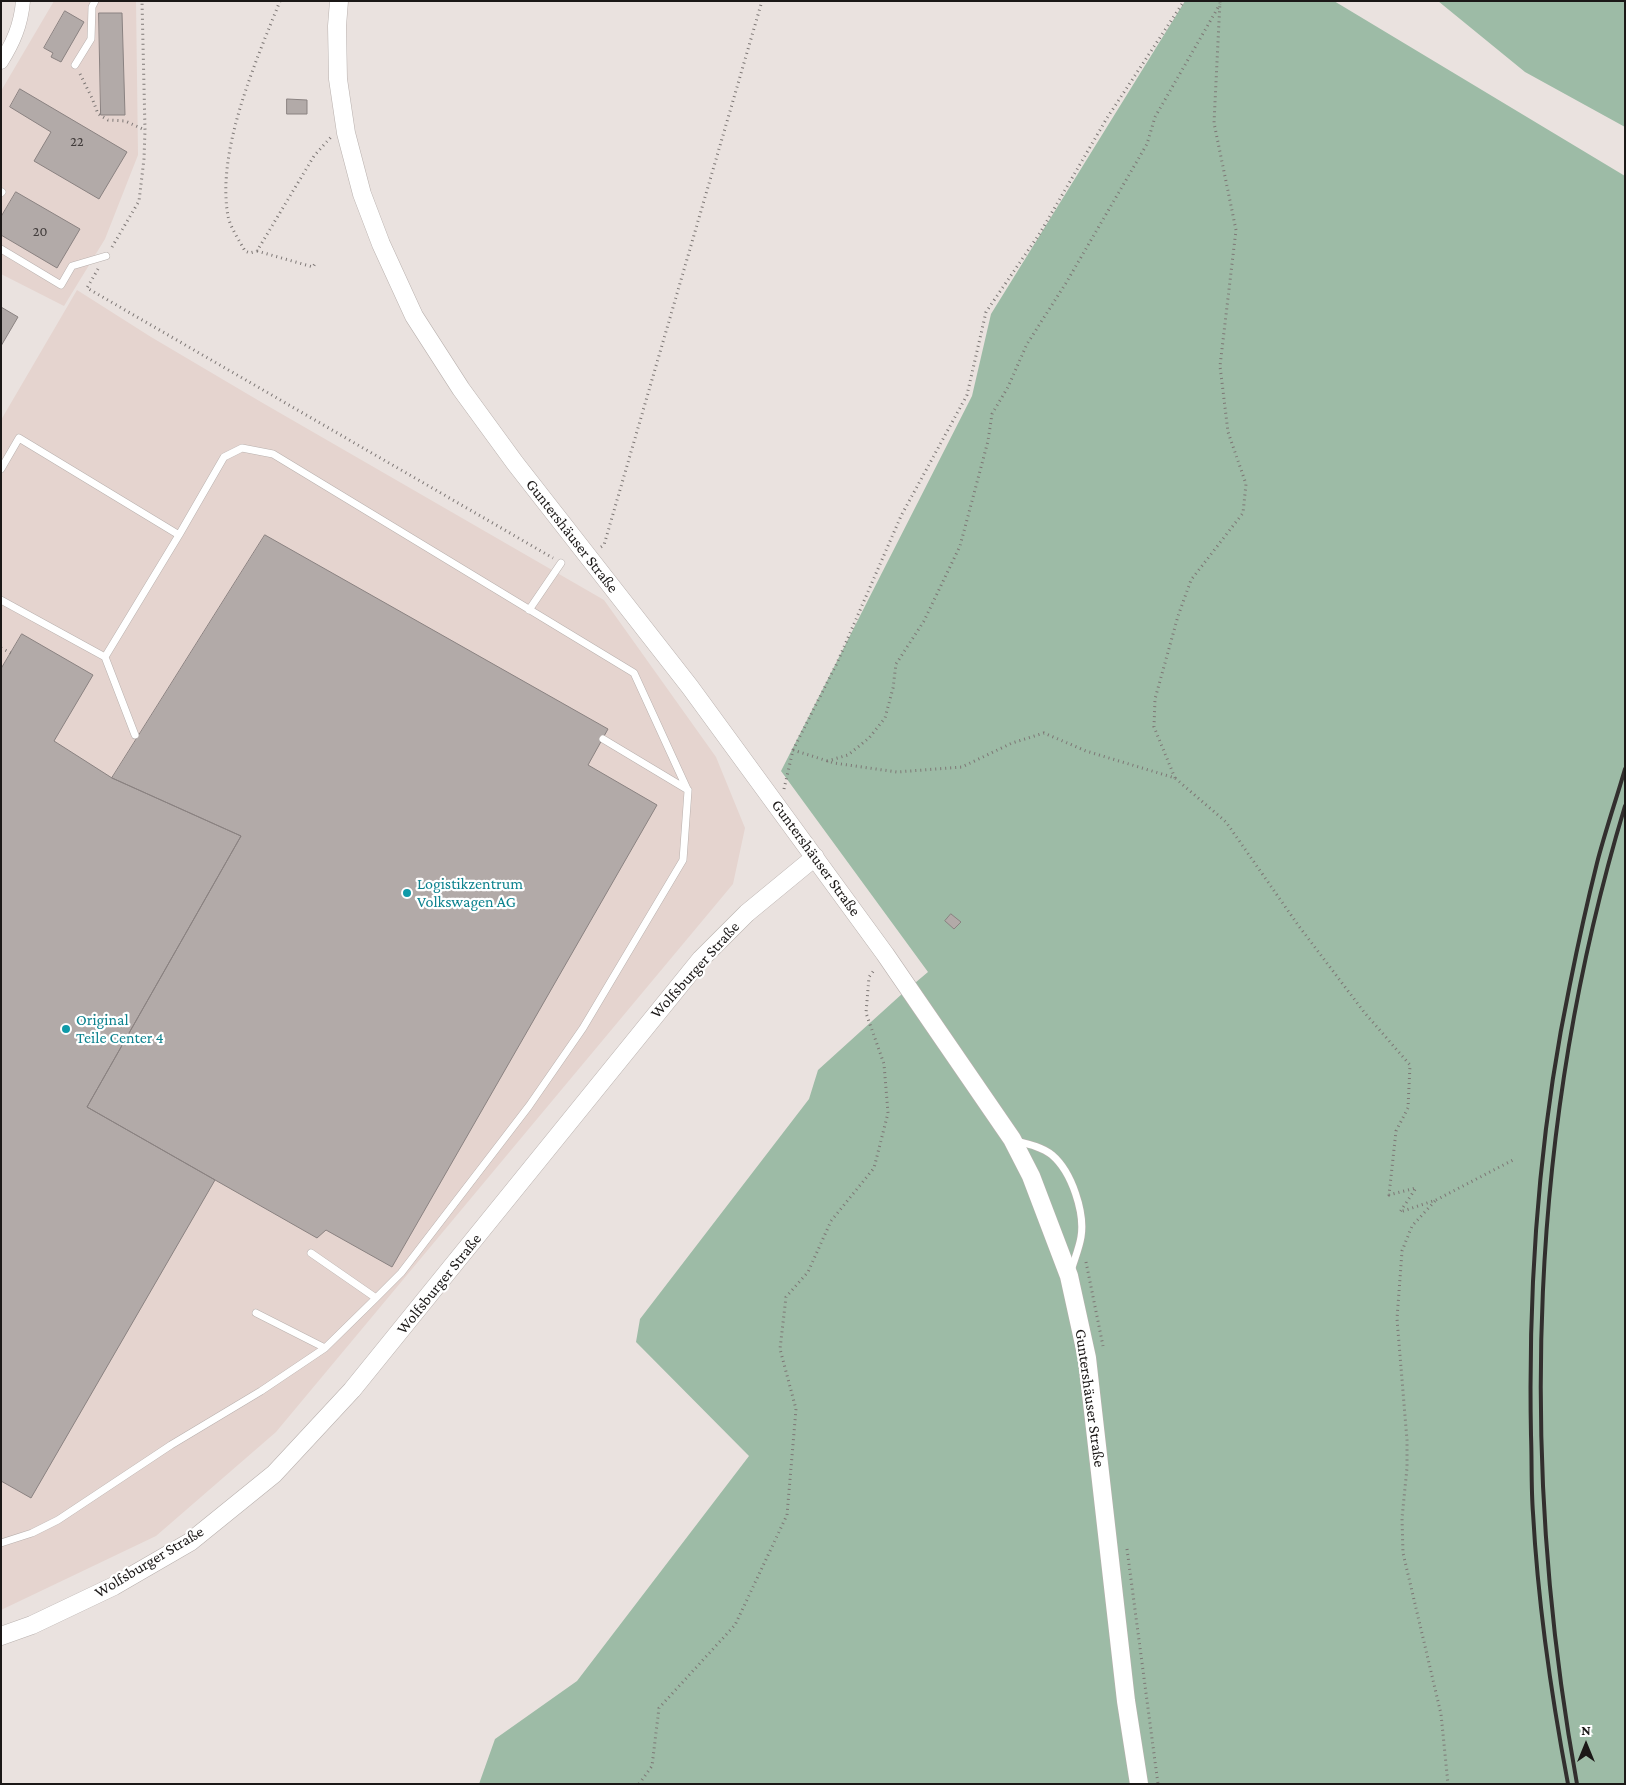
<!DOCTYPE html>
<html>
<head>
<meta charset="utf-8">
<style>
  body { margin:0 }
  #map { position:relative; width:1626px; height:1785px; overflow:hidden; background:#eae2df; font-family:"Crimson Pro",serif }
  canvas { display:block }
  .frame { position:absolute; inset:0; border:2px solid #1b1817; pointer-events:none }
  .north { position:absolute; left:1561px; top:1720px; width:50px; height:50px; -webkit-text-stroke:4px #fff; paint-order:stroke; rotate:0deg; font-size:14px; font-weight:700; line-height:20px; text-align:center; color:#1b1817 }
  .north::after { content:''; display:block; margin:auto; width:18px; height:22px; background:#1b1817; clip-path:polygon(50% 0,100% 100%,50% 72%,0 100%) }
</style>
</head>
<body>
<div id="map">
<canvas width="1626" height="1785"></canvas>
<div class="frame"></div>
<div class="north">N</div>
</div>
<script>
const g = document.querySelector('canvas').getContext('2d');
g.lineJoin = 'round';
function fill(path, color) { g.fillStyle = color; g.fill(path, 'evenodd'); }
function trace(path, color, width, dash) { g.strokeStyle = color; g.lineWidth = width; g.lineCap = dash ? 'butt' : 'round'; g.setLineDash(dash || []); g.stroke(path); }
function write(font, color, halo, rows, align = 'center') {
  g.font = font + ' "Crimson Pro",serif'; g.lineWidth = 4.5; g.setLineDash([]); g.textBaseline = 'middle'; g.strokeStyle = halo; g.fillStyle = color; for (const [text, x, y, turn = 0] of rows) {
    g.save(); g.translate(x, y); g.rotate((+turn || 0) * Math.PI / 180); g.textAlign = isNaN(turn) ? turn : align; if (halo) g.strokeText(text, 0, 0); g.fillText(text, 0, 0); g.restore();
  }
}
const built = new Path2D(`
  M54 1H136L138 155 105 239 64 306 1 274V91Z
  M77 290 151 337 261 402 604 600 716 757 745 828 733 884 276 1432 156 1536 1 1610V420Z`);
const green = new Path2D(`
  M1185 1H1334L1625 176V1784H479L495 1739 577 1681 749 1456 636 1342 640 1319 809 1099 818 1070 903 993 928 972 781 771 972 396 991 314Z
  M1438 1H1625V127L1525 72Z`);
const building = new Path2D(`
  M65 11 84 22 61 62 51 57 53 53 44 48Z
  M99 13H122L125 115H101Z
  M20 89 127 152 99 199 34 161 51 132 10 107Z
  M287 99 307 100V114H287Z
  M16 192 80 229 57 268 1 235V217Z
  M1 307 18 317 1 346Z
  M265 535 608 729 588 765 657 805 392 1267 326 1230 317 1238 87 1107 241 836 112 778Z
  M22 634 93 675 54 741 112 778 241 836 87 1107 215 1180 31 1498 1 1481V669Z
  M951 914 961 922 954 929 945 921Z`);
const path = new Path2D(`
  M280 1C256 61 216 151 228 216 230 227 239 240 245 251L250 253 257 251 314 156 331 137
  M80 74 92 98 98 114 108 120 125 121 145 130
  M112 247 139 201 144 159 145 130 142 1
  M257 251 313 267 316 262
  M98 269 87 288 553 558
  M601 547 604 545 762 1
  M1 648 11 653
  M793 750 834 763 897 772 962 767 1012 743 1044 733 1086 751 1175 778 1226 822 1298 925 1364 1012 1410 1065 1408 1108 1396 1131 1389 1195 1416 1188 1400 1212 1436 1200 1513 1160
  M827 761 848 755 869 738 885 718 893 688 896 664 924 621 960 546 988 441 992 414 1008 387 1027 344 1066 283 1147 144 1155 117 1220 4
  M1175 778 1154 727 1155 699 1178 616 1191 580 1243 513 1246 484 1228 432 1220 366 1236 230 1214 123 1220 1
  M784 789 793 750 837 663 901 516 967 395 986 312 1040 233 1107 118 1184 1
  M1435 1201 1412 1226 1402 1251 1397 1319 1407 1440V1468L1402 1518 1403 1553 1441 1714 1448 1784
  M1086 1262 1103 1346
  M1127 1549 1158 1784
  M639 1784 652 1766 659 1708 735 1625 787 1515 796 1409 780 1349 786 1297 808 1272 831 1221 874 1168 888 1113 884 1064 866 1013 869 977 875 969`);
const service = new Path2D(`
  M75 65 91 39 92 7 95 1
  M1 193 2 192
  M1 249 61 285 72 266 106 256
  M1 469 19 438 179 535 105 657 1 600
  M529 610 561 563
  M105 657 135 735
  M603 739 688 790
  M1016 1141C1028 1144 1042 1147 1052 1155 1072 1172 1085 1213 1081 1237 1079 1249 1074 1260 1071 1271
  M311 1253 376 1298
  M256 1313 325 1348
  M1 1543 32 1533 58 1520 171 1445 261 1391 325 1348 376 1298 401 1273 529 1106 583 1028 683 860 688 791 634 673 273 454 242 448 224 457 179 535`);
const minor = new Path2D(`
  M1 62C13 43 21 25 23 1`);
const tertiary = new Path2D(`
  M339 1 337 26 338 79 346 133 362 194 381 244 414 316 461 389 515 463 690 687 885 954 1012 1139 1031 1176 1069 1276 1087 1358 1126 1701 1139 1784
  M1 1636 32 1625 114 1586 190 1542 274 1474 352 1390 701 959 747 913 815 857`);
const rail = new Path2D(`
  M1568 1784C1551 1694 1538 1604 1533 1513 1531 1487 1532 1461 1531 1435 1528 1284 1539 1132 1570 984 1578 944 1587 903 1597 863 1605 832 1616 800 1625 769
  M1577 1784C1518 1458 1529 1124 1625 806`);
const markers = [
  [407,893,5,"#0f9aa8"],
  [66,1029,5,"#0f9aa8"]
];
const numberNames = [
  ["22",77,142],
  ["20",40,232]
];
const streetNames = [
  ["Guntershäuser Straße",572,536,52],
  ["Guntershäuser Straße",816,858,54],
  ["Wolfsburger Straße",695,970,-48],
  ["Wolfsburger Straße",439,1284,-51],
  ["Guntershäuser Straße",1090,1398,82],
  ["Wolfsburger Straße",149,1562,-31]
];
const cultureNames = [
  ["Logistikzentrum",417,884],
  ["Volkswagen AG",417,902],
  ["Original",76,1020],
  ["Teile Center 4",76,1038]
];
fill(built, '#e5d4cf');
fill(green, '#9dbba6');
fill(building, '#b2aaa8');
trace(building, '#8a8281', 1);
trace(service, '#b9b1ae', 8);
trace(minor, '#b9b1ae', 15);
trace(tertiary, '#b9b1ae', 19);
trace(path, '#7d7775', 3, [1, 4]);
trace(service, '#fff', 7);
trace(minor, '#fff', 14);
trace(tertiary, '#fff', 18);
trace(rail, '#322f2e', 4);
for (const [x, y, r, color] of markers) { const dot = new Path2D(); dot.arc(x, y, r, 0, 2 * Math.PI); g.fillStyle = color; g.fill(dot); trace(dot, '#fff', 2); }
write('14px', '#413c3b', null, numberNames);
write('16px', '#1b1817', '#fff', streetNames);
write('16px', '#0d838f', '#fff', cultureNames, 'left');
</script>
</body>
</html>
